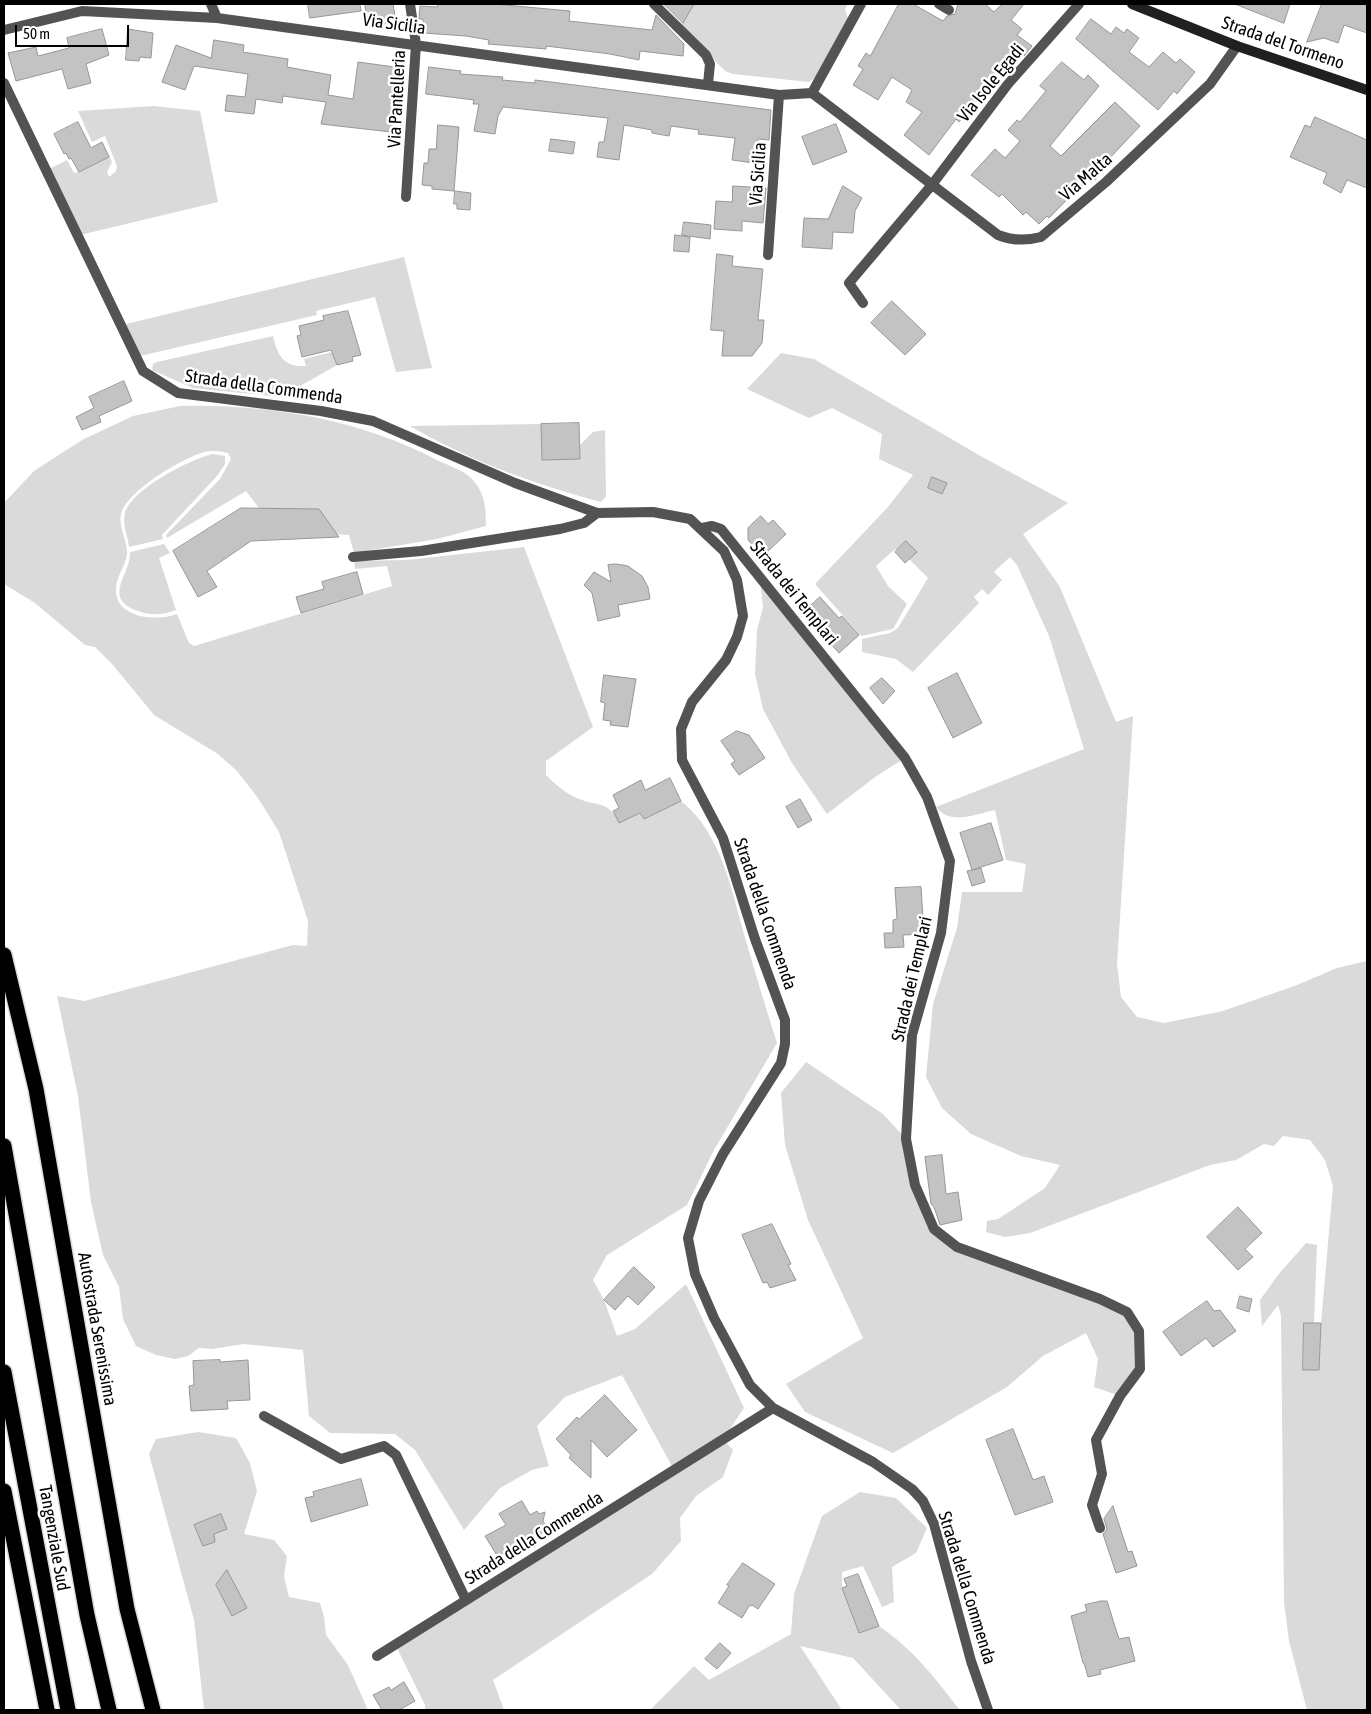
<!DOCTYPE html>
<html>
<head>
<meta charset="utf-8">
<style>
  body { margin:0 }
  #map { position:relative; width:1371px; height:1714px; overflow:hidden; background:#fff; font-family:"Asap Condensed",sans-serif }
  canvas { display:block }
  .frame { position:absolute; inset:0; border:5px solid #000; pointer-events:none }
  .scale { position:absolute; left:15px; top:25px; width:114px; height:22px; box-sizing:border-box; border:2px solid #000; border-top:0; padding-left:6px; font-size:15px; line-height:18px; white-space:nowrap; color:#000; -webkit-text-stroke:4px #fff; paint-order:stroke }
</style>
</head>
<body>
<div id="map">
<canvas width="1371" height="1714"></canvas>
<div class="frame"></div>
<div class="scale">50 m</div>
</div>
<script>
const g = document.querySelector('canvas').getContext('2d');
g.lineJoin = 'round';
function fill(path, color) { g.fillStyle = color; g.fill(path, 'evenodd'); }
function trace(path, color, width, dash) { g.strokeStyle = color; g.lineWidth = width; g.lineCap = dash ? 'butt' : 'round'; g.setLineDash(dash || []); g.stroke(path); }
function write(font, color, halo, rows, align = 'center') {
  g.font = font + ' "Asap Condensed",sans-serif'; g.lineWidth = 5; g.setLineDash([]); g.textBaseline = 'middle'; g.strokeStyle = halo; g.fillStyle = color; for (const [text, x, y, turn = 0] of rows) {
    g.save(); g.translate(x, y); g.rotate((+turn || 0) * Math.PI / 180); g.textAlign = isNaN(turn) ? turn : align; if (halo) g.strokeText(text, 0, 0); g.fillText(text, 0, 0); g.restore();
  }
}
const green = new Path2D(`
  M694 4H848L845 9 849 21 815 78 809 82 733 74 725 71 681 26Z
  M154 106 200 111 218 202 80 235 49 169 67 160 74 173 78 172 77 169 79 172 109 157 103 142 112 162 107 172 109 177 116 171 117 166 105 136 92 142 78 111Z
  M404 257 432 368 396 372 375 297 316 311 317 315 140 356 126 324Z
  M273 336C278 356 283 367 306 366L304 359 332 352 333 356 335 355 337 365 281 397 193 388 152 370 153 364 157 362Z
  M781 353 814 359 984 458 1068 503 1023 534 1060 587 1116 722 1133 716 1117 964 1121 997 1137 1017 1164 1023 1223 1011 1297 985 1337 968 1367 961V1710H1307L1289 1641 1284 1602 1281 1315 1278 1305 1262 1326 1260 1300 1278 1275 1306 1243 1317 1245 1314 1323H1304L1303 1369 1319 1370 1321 1323 1333 1186 1325 1160 1310 1140 1283 1136 1274 1146 1264 1144 1236 1160 1210 1165 1030 1233 1005 1237 986 1232 987 1221 998 1219 1045 1188 1060 1165 1021 1156 971 1134 942 1108 926 1077 933 1004 957 928 962 892H1022L1026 864 1006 860 995 810C975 814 951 826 936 807L1084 749 1049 636 1017 565 1010 557 994 572 1002 580 988 595 982 589 974 597 979 603 913 672 896 659 862 652V639L890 633 898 628 928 578 909 559 895 549 876 566 888 586 907 604 893 629 861 636 815 584 888 507 913 475 879 459 882 434 832 408 809 418 747 389Z
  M180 406C269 404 358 419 437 460 447 465 463 470 471 478 485 492 486 508 486 526L437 539 354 553 349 535 337 534 259 508 246 491 167 538 166 535 220 479 231 459 228 453C219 451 210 450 201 453 180 460 127 491 121 514 118 528 128 541 127 555 125 566 117 576 116 587 113 618 156 622 177 614L189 643 194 646 392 586 387 566 355 569 354 561 407 560 524 547 593 727 546 761V775C555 784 565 793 577 798 597 807 609 800 619 823L640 813 644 819 681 801C722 833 732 893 746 941 756 975 766 1009 777 1043L714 1150 687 1205 607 1255 593 1280 604 1300 617 1336 635 1329 686 1284 744 1408 723 1439 733 1450 723 1477 696 1496 680 1518 681 1541 652 1574 493 1680 504 1710H425V1705L395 1644 674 1470 622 1375 565 1397 537 1426 549 1466 532 1470 500 1488 464 1530 415 1450 395 1434 330 1433 309 1416 303 1350 244 1344 212 1349 199 1348 188 1356 175 1359 156 1355 136 1346 123 1319 119 1287 103 1255 91 1202 78 1096 57 996 84 1001 293 945 307 946 308 921 279 832 258 798 237 771 218 754 154 715 113 665 95 647 85 645 35 603 4 584V503L34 471 82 440 133 416Z
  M541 424 542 460 580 459V445L593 432 605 430 606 497 601 502C534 484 470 461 410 426Z
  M213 454 225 456V464L217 476 162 535 163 539 129 547C128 536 122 525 125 513 132 489 190 459 213 454Z
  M164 544 170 553 159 558 176 610C164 615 150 616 138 611 101 598 131 575 130 552Z
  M760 579 905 758 875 777 827 814 792 763 763 709 755 674 757 630 763 607Z
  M806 1062 883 1114 906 1139 915 1185 934 1229 957 1247 1127 1312 1139 1331 1140 1369 1120 1396 1094 1387 1098 1359 1086 1333 1043 1356 1007 1387 893 1453 805 1412 786 1384 863 1338 808 1220 785 1145 781 1093Z
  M198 1432 236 1438 250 1463 257 1491 244 1534 274 1540 287 1556 284 1576 289 1597 320 1603 324 1617 326 1635 348 1665 368 1710H204L194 1620 149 1454 156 1439Z
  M860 1492 896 1498 927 1528 916 1553 892 1567 894 1602 882 1607 863 1566 842 1572V1588L859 1633 879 1626C915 1651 933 1676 960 1710H901L853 1658 800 1646 842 1710H650L694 1666 709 1680 791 1634 794 1594 822 1516Z`);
const building = new Path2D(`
  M308 4H360L361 11 310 18Z
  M365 4H393L396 22 369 27Z
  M438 4H494L570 11 569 21 652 30 656 15 684 44 683 56 640 51 639 60 610 54 546 46V49L501 45 488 44 489 40 466 36 423 33V19H419L420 6 437 7Z
  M664 4H694L683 23Z
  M899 4H913L943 21 947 16 955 14 958 4H985L994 12 1002 4H1024L1011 20 1022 29 1017 35 1032 46 1024 56 1018 51 982 96 980 95 959 122 956 119 929 155 904 135 922 112 906 102 912 90 892 77 878 100 853 85 863 69 858 66 866 53 870 56Z
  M1235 4H1290L1284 23Z
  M1322 4H1367V33L1344 25 1338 43 1324 38 1307 42Z
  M1091 19 1111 34 1116 27 1124 33 1127 29 1139 38 1129 52 1149 67 1163 52 1176 63 1180 59 1195 72 1177 94 1174 91 1158 110 1076 39Z
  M102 29 109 55 86 64 91 83 68 89 62 69 16 81 8 53 36 47 38 56 69 48 67 38Z
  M128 29 153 33 151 58 140 57 139 61 126 60Z
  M214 40 244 45 243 52 288 59 287 67 331 75 328 95 353 99 358 62 402 68 398 97 395 96 391 132 321 124 326 102 283 96 282 103 256 99 254 114 225 111 227 95 245 97 248 74 194 66 185 90 162 82 176 45 211 58Z
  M1062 62 1084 80 1088 75 1099 86 1050 146 1061 156 1115 102 1140 126 1106 162 1108 164 1095 180 1090 176 1049 218 1047 216 1039 224 1026 212 1023 215 1002 194 999 197 971 175 995 149 1005 158 1020 141 1008 130 1017 120 1020 122 1046 91 1040 86Z
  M429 67 461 71 460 74 503 77 502 80 535 83V80L551 82 771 110 769 140 758 139 754 163 732 160 735 138 698 134 699 130 671 126 669 136 652 133V130L624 125 619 160 597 157 599 142H604L608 118 503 107 498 116 495 134 474 131 479 104H473L474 100 426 94Z
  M1315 117 1367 140V188L1347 180 1341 193 1323 183 1327 173 1290 157 1305 125 1310 127Z
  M78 122 91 148 102 142 109 157 79 172 71 158 69 159 66 153 64 154 54 134Z
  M836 124 847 152 813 165 802 137Z
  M438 125 459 127 454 191 432 189V186L422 185 424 163H428L429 149H436Z
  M551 139 575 142 573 154 549 151Z
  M733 186 766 188 763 223 742 221V231L714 229 716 201 732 202Z
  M843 186 862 198 855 211 853 233 833 232 832 249 802 247 804 218 828 219Z
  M455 191 471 193 470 210 457 209V204H454Z
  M684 222 711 225 710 239 682 235Z
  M675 235 690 237 689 252 674 251Z
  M717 254 733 256 732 266 763 269 758 320H764L762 343 752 356H722L724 331 711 330Z
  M892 301 926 334 905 355 871 323Z
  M348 311 361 355 352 357 353 361 337 365 331 350 302 357 297 336 301 335 299 326 324 320 323 316Z
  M124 381 132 401 99 416 101 422 82 430 76 417 94 408 89 397Z
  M579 423 580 459 542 460 541 424Z
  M932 477 947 483 942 494 928 488Z
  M241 508 319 509 339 537 251 541 207 571 217 587 198 597 173 551Z
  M761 516 768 524 773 520 786 534 763 556 748 540V528Z
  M906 541 917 552 905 563 895 552Z
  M616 564 628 566 642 576 648 587 650 599 618 605 620 616 598 621 592 593 584 585 594 572 611 582 608 565Z
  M357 572 363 594 301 613 296 597 324 589 322 582Z
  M820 597 839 618 842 616 859 635 839 653 803 613Z
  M957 673 982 723 953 738 928 688Z
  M604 675 636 679 628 727 610 725 611 721 603 720 605 703 601 702Z
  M882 678 895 691 883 704 870 688Z
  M737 731 749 735 765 758 739 775 731 764 735 761 721 741Z
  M670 778 681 801 644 819 640 813 619 823 613 811 619 808 613 795 641 780 645 790Z
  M800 799 812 820 798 828 786 807Z
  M991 823 1003 860 972 870 981 868 985 882 972 886 967 871 972 870 960 833Z
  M921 887 924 934 903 935 904 947 885 948 884 933H893V920L897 919 895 888Z
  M942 1155 946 1194 958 1192 962 1220 940 1225 934 1207 931 1204 925 1157Z
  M1238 1207 1262 1233 1245 1249 1253 1257 1238 1270 1207 1237Z
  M772 1224 791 1264 788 1265 796 1280 770 1288 767 1282 763 1283 742 1235Z
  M634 1267 655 1287 638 1305 628 1296 615 1310 604 1300Z
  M1240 1296 1252 1299 1249 1312 1237 1308Z
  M1207 1301 1214 1311 1220 1310 1236 1331 1213 1347 1206 1338 1181 1356 1163 1332Z
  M1304 1323H1321L1319 1370H1303Z
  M220 1360V1362L248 1360 250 1400 227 1401 228 1409 191 1411 189 1386 194 1385 193 1361Z
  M605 1395 637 1430 607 1457 591 1440V1478L569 1458 571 1455 556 1439 577 1417 579 1419Z
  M1013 1429 1033 1480 1044 1476 1053 1502 1015 1515 986 1440Z
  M361 1479 368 1505 311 1522 305 1498 314 1496 313 1492Z
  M522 1501 530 1515 537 1511 539 1514 545 1512 543 1521 548 1530 531 1539V1544L514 1554H496L485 1536 506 1525 499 1514Z
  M1113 1506 1128 1552 1132 1551 1137 1566 1116 1573 1103 1534 1107 1529 1104 1519Z
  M221 1514 227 1529 214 1534 215 1542 203 1546 194 1525Z
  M743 1563 775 1584 758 1609 752 1605 749 1606 742 1618 718 1603 729 1586 727 1585Z
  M227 1570 247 1608 232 1616 216 1585Z
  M858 1574 879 1626 859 1633 842 1588 847 1586 844 1579Z
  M1101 1601H1107L1119 1639 1129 1637 1135 1661 1100 1670 1101 1674 1088 1677 1084 1663H1083L1071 1616 1087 1611 1085 1605Z
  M720 1643 731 1653 717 1669 705 1659Z
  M404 1682 415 1701 399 1710H382L373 1695 389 1687 391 1690Z`);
const street = new Path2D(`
  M211 4 217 18
  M654 4 706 55 710 64 708 84
  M939 4 949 10
  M4 30 82 11 217 18 779 95 812 93 861 4
  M4 83 143 371 178 393 321 411 373 421 515 483 597 513 653 512 690 519 724 551 737 580 743 616 737 637 726 660 692 702 681 729 682 760 723 838 755 939 785 1020V1044L781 1063 723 1154 699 1201 688 1238 695 1274 714 1318 750 1385 773 1408 873 1462 912 1489 923 1501 934 1524 971 1661 988 1710
  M812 93 998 235C1013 241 1026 241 1041 237L1106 182 1210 84 1237 46
  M406 197 416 44 410 4
  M768 255 779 95
  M863 303 849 283 931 186 1008 84 1079 4
  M702 528 712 526 721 529 905 758 927 797 950 861 941 933 912 1035 906 1139 915 1185 934 1229 957 1247 1100 1299 1127 1312 1139 1331 1140 1369 1120 1396 1096 1440 1102 1474 1092 1505 1100 1528
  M353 557 421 551 560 529 584 523 597 513
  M264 1416 341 1459 384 1446 396 1455 466 1600
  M377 1656 773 1408`);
const secondary = new Path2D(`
  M1132 4 1237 46 1367 90`);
const highway = new Path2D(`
  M4 955 36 1089 127 1609 153 1710
  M4 1146 87 1615 109 1710
  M4 1372 68 1710
  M4 1491 47 1710`);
const streetNames = [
  ["Via Sicilia",394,24,8],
  ["Strada del Tormeno",1283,43,19],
  ["Via Isole Egadi",991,83,-51],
  ["Via Pantelleria",397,99,-87],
  ["Via Sicilia",758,174,-86],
  ["Via Malta",1086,177,-41],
  ["Strada della Commenda",264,387,8],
  ["Strada dei Templari",794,593,51],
  ["Strada della Commenda",765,914,71],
  ["Strada dei Templari",912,979,-77],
  ["Autostrada Serenissima",97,1329,80],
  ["Tangenziale Sud",54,1538,80],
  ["Strada della Commenda",534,1538,-32],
  ["Strada della Commenda",967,1588,73]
];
fill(green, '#dadada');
fill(building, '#c3c3c3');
trace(building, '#979797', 1);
trace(highway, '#dbdbdb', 18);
trace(street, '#535353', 10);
trace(secondary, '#202020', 10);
trace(highway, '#000', 15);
write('18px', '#000', '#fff', streetNames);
</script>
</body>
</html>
